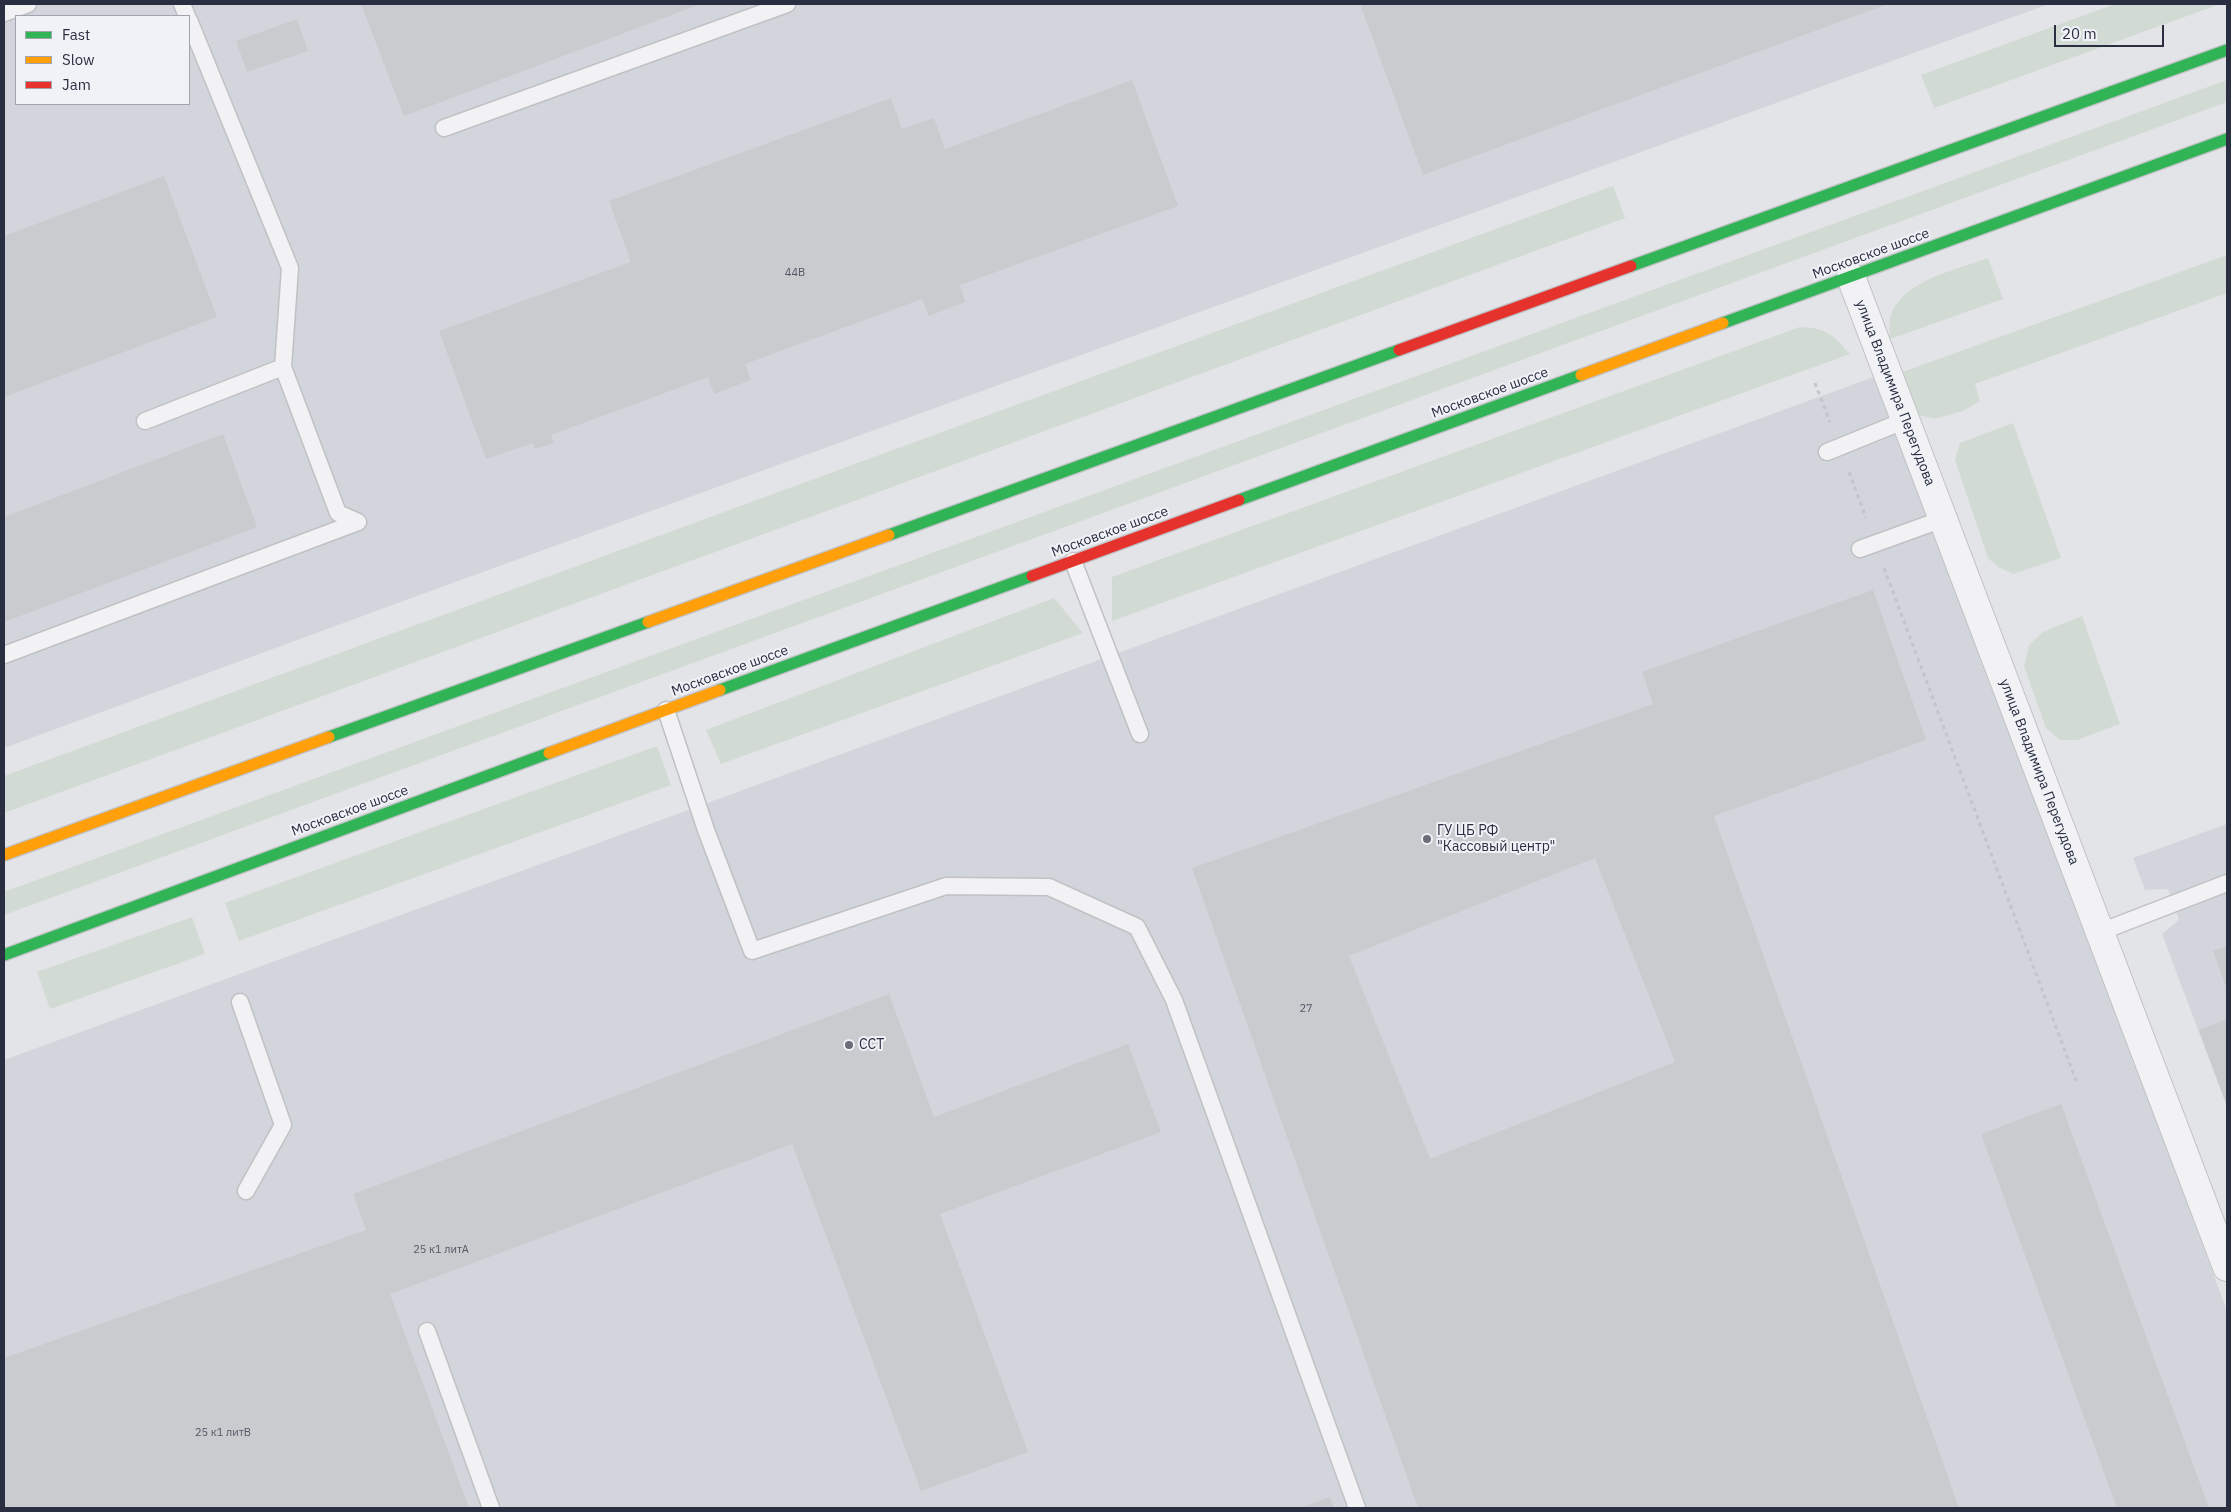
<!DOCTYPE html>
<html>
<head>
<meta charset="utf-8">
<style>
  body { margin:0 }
  #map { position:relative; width:2231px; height:1512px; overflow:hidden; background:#e3e4e7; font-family:"IBM Plex Sans",sans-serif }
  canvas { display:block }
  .frame { position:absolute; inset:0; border:5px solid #292e40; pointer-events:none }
  .legend { position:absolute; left:15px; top:15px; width:175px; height:90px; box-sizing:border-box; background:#f0f2f7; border:1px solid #a0a4ae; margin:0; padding:6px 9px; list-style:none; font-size:15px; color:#292e40 }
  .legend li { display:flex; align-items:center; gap:10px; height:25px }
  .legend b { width:25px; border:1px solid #a0a4ae }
  .scale { position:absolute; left:2054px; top:25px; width:110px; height:22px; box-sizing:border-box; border:2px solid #292e40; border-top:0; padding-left:6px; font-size:15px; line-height:18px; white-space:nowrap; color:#292e40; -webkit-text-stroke:4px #f0f2f7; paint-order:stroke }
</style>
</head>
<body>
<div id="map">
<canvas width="2231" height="1512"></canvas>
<div class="frame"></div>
<ul class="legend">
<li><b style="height:6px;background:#30b455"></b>Fast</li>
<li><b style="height:6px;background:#ff9f0a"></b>Slow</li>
<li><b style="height:6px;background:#e5322d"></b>Jam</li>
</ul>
<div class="scale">20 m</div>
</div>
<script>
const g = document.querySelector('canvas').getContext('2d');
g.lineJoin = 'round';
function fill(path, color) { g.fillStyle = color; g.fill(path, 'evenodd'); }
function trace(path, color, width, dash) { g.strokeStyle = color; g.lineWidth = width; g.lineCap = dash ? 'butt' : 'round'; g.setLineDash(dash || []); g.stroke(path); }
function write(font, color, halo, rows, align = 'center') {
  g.font = font + ' "IBM Plex Sans",sans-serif'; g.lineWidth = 4; g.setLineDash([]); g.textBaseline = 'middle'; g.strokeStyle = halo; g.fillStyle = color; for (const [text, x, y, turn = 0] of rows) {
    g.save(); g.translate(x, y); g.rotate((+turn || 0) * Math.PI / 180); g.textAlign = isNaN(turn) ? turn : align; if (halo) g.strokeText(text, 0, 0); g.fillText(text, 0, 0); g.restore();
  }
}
const built = new Path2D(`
  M4 4H2049L425 593 4 748ZM16 16H189V104H16Z
  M1879 375 2227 1311V1508H4V1060Z
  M2227 824V1107L2162 934 2179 920 2168 889 2145 890 2133 858Z`);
const green = new Path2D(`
  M2115 4H2220L1934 108 1921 75Z
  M2227 80V102L4 915V892Z
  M1613 186 1625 218 4 813V776Z
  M2227 255V293L1975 384 1980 401 1963 411 1934 419 1912 413 1897 374Z
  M1988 258 2003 299 1890 339C1890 333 1889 325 1890 319 1898 281 1957 270 1988 258Z
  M1800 327C1827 328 1832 334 1850 354L1112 621V577Z
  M2013 423 2061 558 2013 574 1998 567 1988 558 1955 460 1960 443Z
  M1054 598 1083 633 721 764 706 730Z
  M2082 616 2120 724 2077 740H2060L2046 728 2024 666 2029 645 2043 632Z
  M657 746 671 785 239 941 225 903Z
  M192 917 205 954 50 1009 37 972Z`);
const building = new Path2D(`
  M361 4H701L404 116Z
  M1360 4H1888L1423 175Z
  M297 19 308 51 247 72 236 41Z
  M1132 80 1178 206 960 285 965 302 929 316 922 299 745 364 751 380 714 394 708 377 551 435 554 443 535 449 533 443 486 459 439 331 631 262 609 201 891 98 902 129 934 118 945 149Z
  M164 176 217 317 4 397V236Z
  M223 434 257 527 4 622V517Z
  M1873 590 1926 740 1714 816 1959 1508H1418L1192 868 1653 704 1642 672ZM1595 858 1675 1062 1430 1159 1349 956Z
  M2227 946V990L2213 951Z
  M889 994 934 1117 1128 1044 1161 1132 940 1214 1028 1452 921 1491 792 1144 390 1294 469 1508H4V1358L366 1230 353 1194Z
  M2227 1019V1106L2199 1030Z
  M2061 1104 2209 1508H2117L1981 1134Z
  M1330 1497 1334 1508H1300Z`);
const path = new Path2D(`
  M1815 383 1830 422
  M1849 472 1866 518
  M1884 568 2077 1083`);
const lane = new Path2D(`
  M182 4 187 16
  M4 13 28 4
  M189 20 290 268 283 367 338 513 358 522
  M444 128 787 4
  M145 421 283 367
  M1827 452 1906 420
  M1860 549 1943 519
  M1073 561 1140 734
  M4 655 358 522
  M666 710 706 830 752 951 946 886 1049 887 1137 927 1174 1000 1357 1508
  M2100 932 2227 883
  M240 1002 283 1125 246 1191
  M427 1331 491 1508`);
const street = new Path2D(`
  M1851 277 2227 1267`);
const fast = new Path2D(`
  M1631 266 2227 50
  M1723 323 2227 139
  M1239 500 1581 375
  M889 535 1399 350
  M720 690 1032 576
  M329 737 648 622
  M4 955 549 753`);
const slow = new Path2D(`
  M1581 375 1723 323
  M648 622 889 535
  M549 753 720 690
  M4 855 329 737`);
const jam = new Path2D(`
  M1399 350 1631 266
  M1032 576 1239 500`);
const markers = [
  [1427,839,5,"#6a6e7a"],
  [849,1045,5,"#6a6e7a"]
];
const numberNames = [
  ["44В",795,273],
  ["27",1306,1009],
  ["25 к1 литА",441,1250],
  ["25 к1 литВ",223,1433]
];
const streetNames = [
  ["Московское шоссе",1871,254,-20],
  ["Московское шоссе",1490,393,-20],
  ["улица Владимира Перегудова",1895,393,69],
  ["Московское шоссе",1110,532,-20],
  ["Московское шоссе",730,671,-20],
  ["улица Владимира Перегудова",2039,772,69],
  ["Московское шоссе",350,811,-20]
];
const poiNames = [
  ["ГУ ЦБ РФ",1437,831],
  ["\"Кассовый центр\"",1437,847],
  ["ССТ",859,1045]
];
fill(built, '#d3d5dc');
fill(green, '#d2dbd3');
fill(building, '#cacbcf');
trace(lane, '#c0c1c4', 19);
trace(street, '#c0c1c4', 30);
trace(fast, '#bfc1c5', 14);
trace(slow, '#bfc1c5', 14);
trace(jam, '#bfc1c5', 14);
trace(path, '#c4c5cb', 3, [4, 4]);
trace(lane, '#f2f2f4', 16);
trace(street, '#f2f2f4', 28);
trace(fast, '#30b455', 11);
trace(slow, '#ff9f0a', 11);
trace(jam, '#e5322d', 11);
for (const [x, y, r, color] of markers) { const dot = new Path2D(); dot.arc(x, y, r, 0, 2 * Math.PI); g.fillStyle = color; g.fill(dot); trace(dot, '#f0f2f7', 2); }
write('11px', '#535765', null, numberNames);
write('14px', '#292e40', '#f0f2f7', streetNames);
write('14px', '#292e40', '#f0f2f7', poiNames, 'left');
</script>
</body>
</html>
